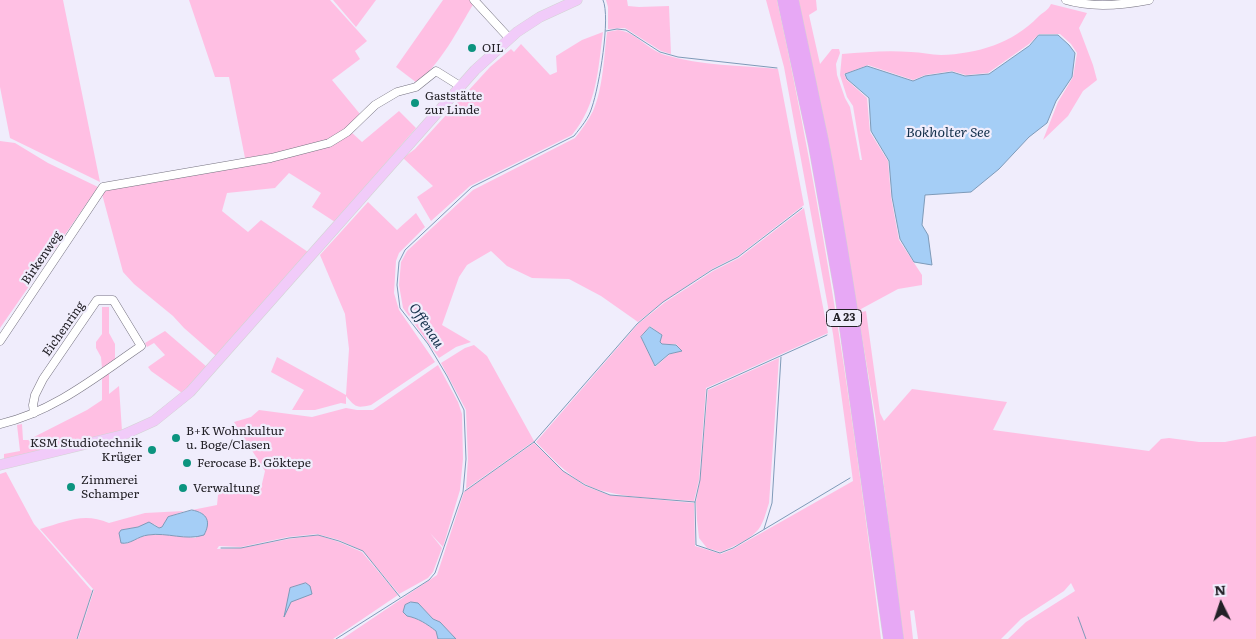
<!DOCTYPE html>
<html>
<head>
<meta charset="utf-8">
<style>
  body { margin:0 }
  #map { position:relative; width:1256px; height:639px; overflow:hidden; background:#f0edfc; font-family:Literata,serif }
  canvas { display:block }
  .north { position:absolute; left:1196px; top:579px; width:50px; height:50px; -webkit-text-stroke:4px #f0edfc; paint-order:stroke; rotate:356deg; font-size:14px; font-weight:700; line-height:20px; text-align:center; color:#232127 }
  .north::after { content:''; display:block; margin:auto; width:18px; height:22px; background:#232127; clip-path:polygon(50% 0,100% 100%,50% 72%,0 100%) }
</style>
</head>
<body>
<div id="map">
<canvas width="1256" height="639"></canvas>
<div class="north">N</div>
</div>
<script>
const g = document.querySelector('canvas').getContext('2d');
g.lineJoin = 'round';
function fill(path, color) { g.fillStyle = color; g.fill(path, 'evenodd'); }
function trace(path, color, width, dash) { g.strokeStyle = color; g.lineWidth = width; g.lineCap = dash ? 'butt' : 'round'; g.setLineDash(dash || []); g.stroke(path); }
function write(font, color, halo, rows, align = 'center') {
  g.font = font + ' Literata,serif'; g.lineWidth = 4.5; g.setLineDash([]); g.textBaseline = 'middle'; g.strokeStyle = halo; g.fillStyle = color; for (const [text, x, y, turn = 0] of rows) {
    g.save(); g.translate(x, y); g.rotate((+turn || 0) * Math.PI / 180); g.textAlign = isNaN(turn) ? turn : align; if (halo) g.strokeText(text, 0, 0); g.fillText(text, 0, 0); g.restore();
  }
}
const green = new Path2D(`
  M0 0H63L100 182 10 138 0 87Z
  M189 0H330L367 41 355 51 360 59 332 80 360 114 344 130 328 141 271 154 245 158 229 77H215Z
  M333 0H376L356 27Z
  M443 0H471L474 3C457 31 442 62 417 83L396 67Z
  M606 0H627L628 6 639 7 669 6 671 54 661 51 625 28 608 29V7Z
  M766 0H777C823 211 855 424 881 639H456L440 622 433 619 418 603 407 616C418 618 427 624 436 631L438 639H342L437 575 464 492 534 443 563 471 585 486 609 495 694 503 695 546 721 554 733 549 853 481 833 334 784 67Z
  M798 0H816L817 10 809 15 820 64 832 49H839L840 53 836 64 837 75 845 98 850 107 860 160H862L853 106 847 97 840 75 842 54C865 52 888 50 911 52 921 52 931 55 941 55 977 54 1013 43 1038 17 1043 12 1048 11 1051 4L1087 13 1079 28 1093 65 1097 80 1083 91 1068 116 1043 140 1058 102 1073 77 1077 53 1071 44 1060 34H1039L1029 44 988 73 966 75 952 71 925 75 913 80 868 65 844 74 847 80 867 98 870 132 888 161 891 197 899 240 922 275V285L898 289 861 309 862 312 866 311 880 413 884 421 912 389 1007 402 993 430 1149 451 1161 439 1169 438 1199 442H1225L1256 436V639H1008L1026 622 1075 591 1071 583 1064 591 1021 619 1001 639H918L914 610 910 611 913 639H903L875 414 854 290Z
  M618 30C636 32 648 50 665 55 701 66 741 65 778 69L804 205 738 256 712 269 663 302 638 322 601 296 569 279 532 278 507 266 491 251 467 265 459 277 442 325 471 342 456 347 439 358 403 308 399 285 401 262 407 251 473 190 575 138C582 129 588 121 593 111 603 89 604 56 607 32Z
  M603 32C598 70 597 105 572 135L470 186 431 221 417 197 433 186 403 158 415 149 490 67 511 49 514 52 521 44 550 75 557 72 556 56 582 40Z
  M399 111 416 128 335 222 312 207 321 193 289 173 275 188 227 193 222 211 248 232 261 220 308 252 216 356 184 328 173 316 134 284 123 272 102 194 106 190 272 160 351 132 362 142Z
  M0 141 15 143 48 163 98 187 0 328Z
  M368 202 397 230 416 213 425 227 399 253 396 261 394 293 399 310 435 362 371 405C357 408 356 408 346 396V404L341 403 315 410H292L304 390 271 372 277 357 346 395 349 349 345 314 320 255Z
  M804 208 828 333 706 388 699 480 694 501C661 498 614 499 585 484 566 474 551 457 536 442L638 324 664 303 713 271 739 258ZM650 326 662 335 660 342 662 344H676L682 351 670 354 655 367 641 337Z
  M102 307H109V333L115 344V359L102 368 101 357 96 348V342L102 334Z
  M165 331 207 367 182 393 151 371 148 367 165 355 154 343 147 347 145 343Z
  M474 345 487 356 534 441 466 489 468 459 466 410 441 363 465 348Z
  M779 358 769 503C766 512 763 526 756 532 747 541 732 547 721 552L707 548 699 538 697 520 696 502 700 480 708 390Z
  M438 365 458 402 462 414 463 459 460 490 443 547 430 533 442 548 433 572 428 578 399 594 363 551 339 540 317 534 288 537 241 547 219 546 217 549 241 548 289 539 318 535 339 542 362 552 398 595 333 639H78L94 590 40 529C66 522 83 512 109 523L145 513 184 511 169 517 162 527 159 528 154 524 121 530 125 544 146 535H169L196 538 201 512 192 510 217 505 218 495 224 490 250 491 261 488 265 471 234 422 251 417 259 410 312 417 346 408 357 410H373Z
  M109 372V394L119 386 122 431 4 459V454L20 451 17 425 22 424 23 440H28L87 410 102 400V379Z
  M6 472 34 524 92 591 81 629 76 639H0V474Z`);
const water = new Path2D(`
  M1039 35H1058L1069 45 1075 53 1072 77 1056 101 1047 123 1029 137 999 169 971 192 925 195 922 225 928 235 932 265 914 262 900 239 892 197 889 161 871 131 869 98 847 79 845 74 867 66 913 81 925 76 952 72 965 76 989 74 1029 46Z
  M650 327 662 335 660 342 662 344 676 345 682 351 669 354 655 366 641 337Z
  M192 510C208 513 211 522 204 535 186 541 167 532 148 535 138 536 130 545 121 543L119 533 121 530 138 527 149 522 159 528 162 527 168 517Z
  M306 583 310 586 312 594 291 602 284 617 290 588Z
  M411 602 418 603 433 619 440 622 456 639H438L436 631C427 624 418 618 407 616L403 612 405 605Z`);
const stream = new Path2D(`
  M606 31 617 29 626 30 660 52 678 57 777 68
  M534 442 563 471 585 485 610 495 695 502 696 545 720 553 733 548 850 478
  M465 491 534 442 637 324 663 302 712 270 738 257 802 208
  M695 502 700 480 707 389 827 335
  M764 529 772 503 781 357
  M221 548H241L289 538 318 535 339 541 363 551 400 597
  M1078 617 1086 639
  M77 639 93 590
  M336 639 429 580 435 573 463 492 466 459 464 410 447 376 428 344 400 308 397 285 399 262 405 250 472 187 574 136C581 127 589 118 592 107 599 87 611 17 603 0`);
const minor = new Path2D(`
  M474 0 509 38
  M1066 0C1092 8 1123 5 1149 0
  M0 341 103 187 271 158 329 143 347 132 375 105 397 92 416 87 436 71 460 86
  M0 424C53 412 97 376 141 346L113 300H97L43 379 35 395 33 405 34 413`);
const major = new Path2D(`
  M0 465 123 435 154 421 190 392 475 70 517 32 540 17 577 0`);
const highway = new Path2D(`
  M783 0 814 145 840 292 889 639
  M793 0C803 47 813 94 823 141 854 306 877 472 898 639`);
const markers = [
  [472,48,5,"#0c947f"],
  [415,103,5,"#0c947f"],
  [176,438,5,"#0c947f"],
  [152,450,5,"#0c947f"],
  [187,463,5,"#0c947f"],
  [71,487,5,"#0c947f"],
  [183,488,5,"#0c947f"]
];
const shields = [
  [844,318,35]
];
const shieldNames = [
  ["A 23",844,318]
];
const poiNames = [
  ["OIL",482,48],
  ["Gaststätte",425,96],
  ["zur Linde",425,110],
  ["B+K Wohnkultur",186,431],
  ["u. Boge/Clasen",186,445],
  ["KSM Studiotechnik",142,443,"right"],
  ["Krüger",142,457,"right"],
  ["Ferocase B. Göktepe",197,463],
  ["Zimmerei",81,480],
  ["Schamper",81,494],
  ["Verwaltung",193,488]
];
const streetNames = [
  ["Birkenweg",42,258,-56],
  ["Eichenring",64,329,-55]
];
const waterNames = [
  ["Bokholter See",948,133],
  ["Offenau",426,326,56]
];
fill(green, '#ffbfe3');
fill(water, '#a5cef6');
trace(water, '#7e9ab8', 1);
trace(stream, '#7e9ab8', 1);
trace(minor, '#767381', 9);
trace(major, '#d3d3d4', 11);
trace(highway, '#d3d3d4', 12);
trace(minor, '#fff', 8);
trace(major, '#f1cbf9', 10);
trace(highway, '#e7a8f5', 11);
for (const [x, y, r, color] of markers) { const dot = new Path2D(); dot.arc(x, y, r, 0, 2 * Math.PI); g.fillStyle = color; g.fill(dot); trace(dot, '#f0edfc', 2); }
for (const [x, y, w] of shields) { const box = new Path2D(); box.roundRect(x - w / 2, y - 8.5, w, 17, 4); g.fillStyle = '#f0edfc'; g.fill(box); trace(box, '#232127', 1); }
write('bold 11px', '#232127', null, shieldNames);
write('12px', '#232127', '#f0edfc', poiNames, 'left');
write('12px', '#232127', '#f0edfc', streetNames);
write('italic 14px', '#14304b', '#f0edfc', waterNames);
</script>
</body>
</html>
